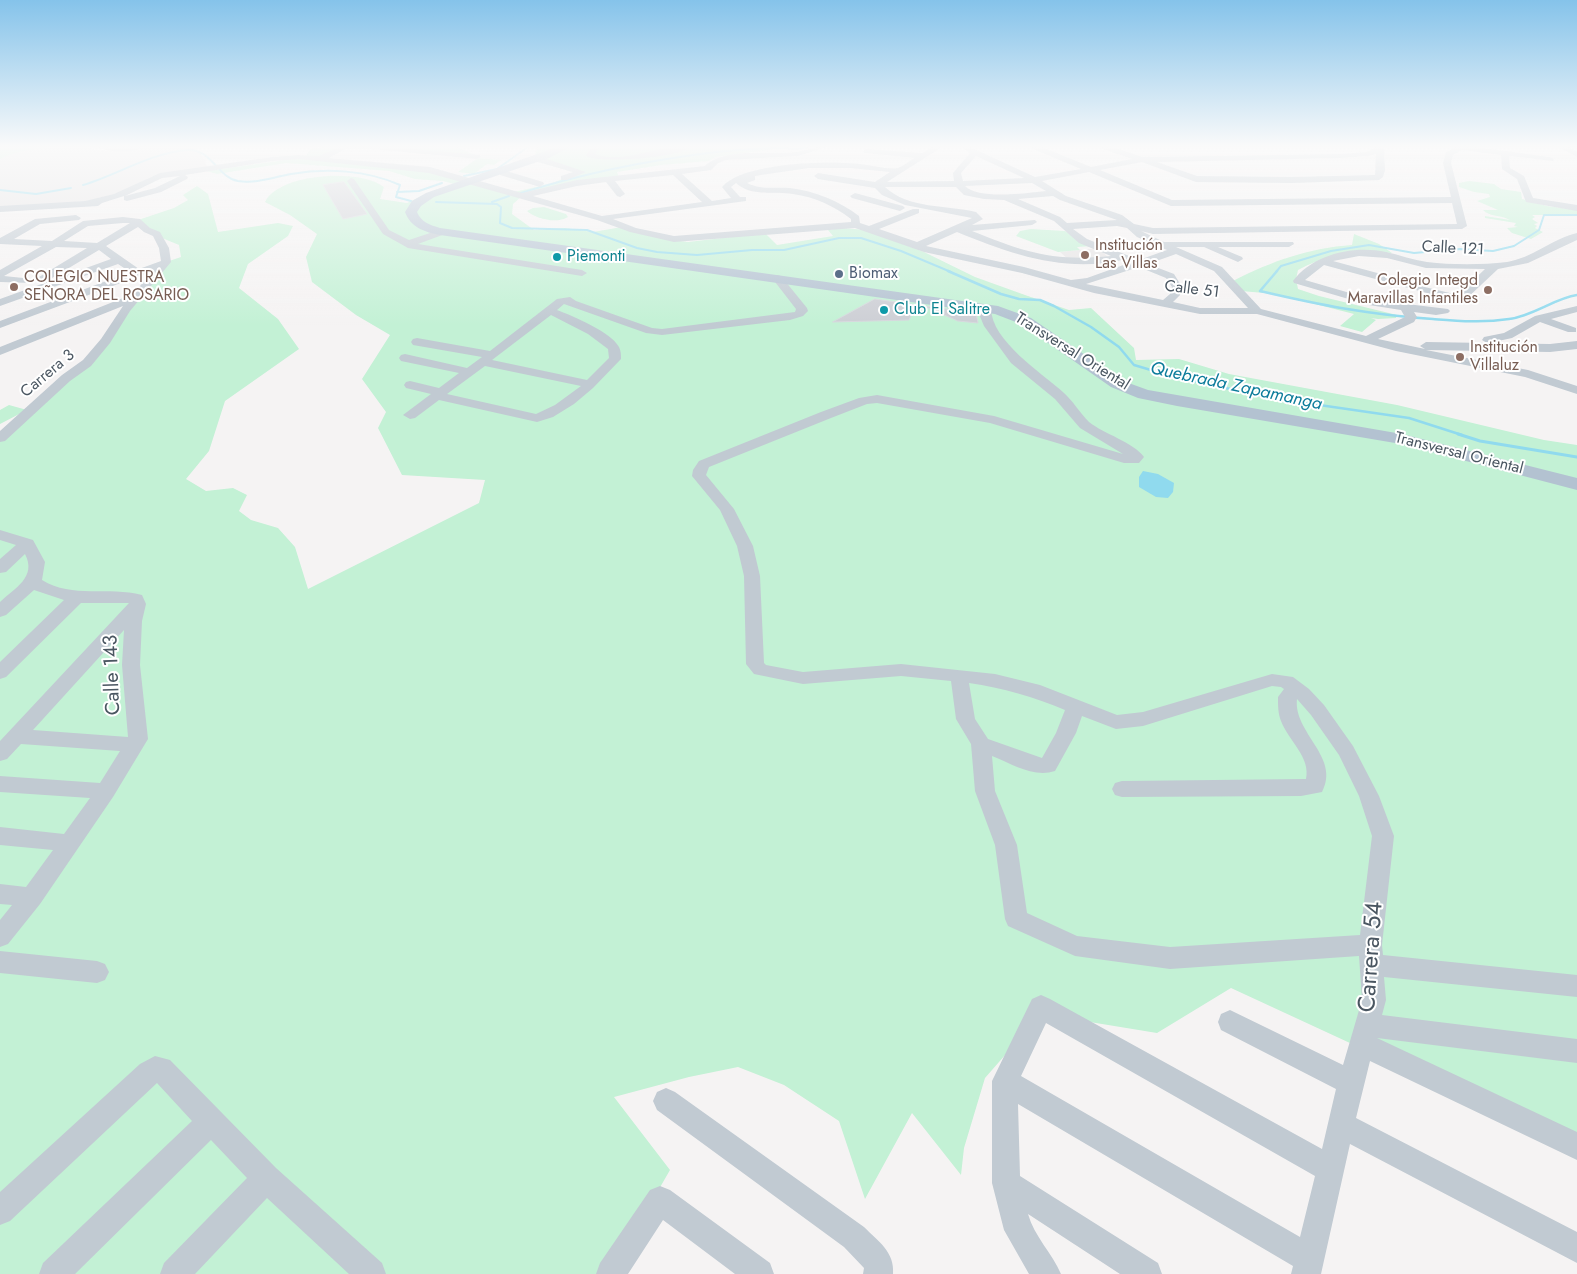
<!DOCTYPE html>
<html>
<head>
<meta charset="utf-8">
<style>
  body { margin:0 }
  canvas { display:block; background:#f5f3f3 }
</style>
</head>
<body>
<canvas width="1577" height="1274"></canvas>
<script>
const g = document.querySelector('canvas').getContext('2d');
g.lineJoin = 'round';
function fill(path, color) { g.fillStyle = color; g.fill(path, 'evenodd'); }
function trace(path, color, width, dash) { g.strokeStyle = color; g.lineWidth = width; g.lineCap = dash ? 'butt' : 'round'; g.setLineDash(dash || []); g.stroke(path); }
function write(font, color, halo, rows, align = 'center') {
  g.font = font + ' Jost,sans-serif'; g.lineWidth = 4; g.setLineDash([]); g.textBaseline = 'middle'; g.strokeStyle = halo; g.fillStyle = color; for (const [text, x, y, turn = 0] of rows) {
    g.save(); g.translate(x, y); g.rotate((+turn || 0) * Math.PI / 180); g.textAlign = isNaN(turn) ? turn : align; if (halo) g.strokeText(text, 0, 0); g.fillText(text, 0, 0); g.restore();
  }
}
const education = new Path2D(`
  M0 147H86L96 150 112 151 143 147H193L203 156 207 167 153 176 122 192 87 201 0 208Z
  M1098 248 1108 257 1070 261 1060 252Z`);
const green = new Path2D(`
  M0 147H55C36 149 17 150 0 159Z
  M324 147H457L477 156 373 147H344L322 158 412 167 510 193 553 183 576 173 533 160 538 147H768L774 149 716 157 708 161 661 165 617 172 619 177 522 196 513 204 512 214 534 230 565 228 593 232 622 227 673 240 688 242 765 233 777 245 833 236 828 230 842 228 867 230 924 252 975 277 1025 295 1069 310 1091 308 1134 348 1136 360 1179 359 1229 374 1397 405 1544 440 1577 445V1148L1231 988 1157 1033 1041 1014 985 1078 964 1148 961 1175 912 1113 865 1199 839 1121 784 1085 738 1067 689 1077 614 1097 670 1170 610 1274H0V436L87 363 166 262 181 257 179 245 150 233 135 221 174 208 188 200 183 195 197 186 208 194 218 232 278 223 293 226 288 236 248 264 239 288 278 319 299 349 225 401 209 451 186 479 206 491 233 488 247 495 239 511 251 520 278 528 295 547 308 589 479 503 485 480 402 475 378 428 386 412 362 379 390 335 356 315 312 282 306 257 317 234 290 215 265 202C279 173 360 168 384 187L380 199 407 203 430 192 454 184 443 181 415 179 389 171 286 163 217 174 207 171 305 157 311 149Z
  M478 158 501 160 494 165 487 164 474 174 458 172Z
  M1469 181 1494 184 1501 189 1521 192 1522 199 1547 206 1577 210V215H1532L1535 217 1532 219 1538 223 1534 224 1537 226 1535 228 1543 232 1531 239 1512 233 1507 228 1518 227 1514 226 1516 223 1485 218V216L1510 220C1502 215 1489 217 1483 210H1498L1477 201 1490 197 1489 194 1474 192 1459 187V183Z
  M544 207 566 214 568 217C557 224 536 219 527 211L533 208Z
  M1031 229 1065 231 1078 240 1092 246 1077 247 1080 250 1058 252 1016 236 1020 231Z
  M1354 234 1379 244 1392 253C1358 252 1328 253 1298 270L1296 279 1298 289 1319 296 1397 315 1396 318 1378 319 1371 318 1376 320 1362 332 1340 326 1354 314 1276 294 1241 291 1233 281C1272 261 1309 248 1352 245Z
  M9 405 27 410 0 424V410Z`);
const water = new Path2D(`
  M1143 471 1158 474 1174 483 1173 492 1168 498 1156 497 1139 487V477Z`);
const streamFar2 = new Path2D(`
  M464 176 497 169 528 147
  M83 185C117 175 152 152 188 150 212 149 217 177 238 181 256 184 274 177 291 174 326 168 367 170 400 185L396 197 411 201
  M0 190 36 194 71 188
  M397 192 419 191 442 183
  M521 193C584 173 650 160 716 152 737 150 759 148 781 148 790 148 799 150 807 147
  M436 202 497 204 501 207 500 223 512 228 587 230 637 248 657 252 697 255 752 250H784L839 238H861L901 251 951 272
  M492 202 509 196
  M1276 272 1281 266 1331 251 1369 245 1414 253 1460 249 1493 251 1514 246 1539 230 1544 215H1577`);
const streamFar1 = new Path2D(`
  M948 271 1001 294 1019 299 1040 300 1054 306 1091 327 1119 347 1134 365 1171 376 1271 398 1409 418 1462 435
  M1277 271 1260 291C1320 305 1371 315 1433 319 1459 321 1483 323 1509 319 1533 316 1555 298 1577 295`);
const stream = new Path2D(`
  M1458 434 1480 441 1577 457`);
const building = new Path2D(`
  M344 182 367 214 343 219 323 185Z
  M875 299 916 305 909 320 833 322Z
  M924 306 976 313 978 323 958 321Z`);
const minor = new Path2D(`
  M99 147H143C134 153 108 153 99 147Z
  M339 147H393L480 155 481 157 477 159 373 149H345L329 158 430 167 522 193 577 180 705 166C724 147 771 155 797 152 807 150 816 146 827 147L798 156 726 160 718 163 711 170 682 174 712 201 731 198 722 187C744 162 827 161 860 164 869 165 890 170 898 168 903 166 910 161 914 158L864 153 863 151 867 149 922 153 933 147H942L887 182 954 181 953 173 970 153 961 147H970L1035 177 1081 169 1033 149 1032 147H1042L1091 167 1132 159 1103 149 1102 147H1112L1143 157 1341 154 1367 152 1376 147H1384L1385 170 1383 177 1379 180 1292 183 1196 182 1142 162 1100 170 1172 200 1451 197 1443 163 1446 152 1456 147H1475L1550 157 1554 159 1553 161 1509 156 1510 168 1524 176 1533 198 1577 205V211L1526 202 1517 179 1502 169 1501 155 1462 150 1453 155 1451 163 1467 226 1462 229 1153 234 1141 231 1164 242H1293L1294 244 1289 247H1218L1242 257 1243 259 1238 262 1204 247H1176L1222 267 1261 309 1366 336 1405 317 1401 310 1369 305 1294 283 1293 281C1313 254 1354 245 1386 252 1400 255 1413 260 1427 262 1452 265 1481 265 1507 262 1532 258 1552 239 1577 233V240L1528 263 1498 269 1464 301 1460 302 1324 265 1305 280 1374 300 1448 309 1450 311 1448 313 1436 315 1414 312 1417 317 1414 322 1378 339 1425 349 1420 346 1426 342 1487 343 1482 340 1484 337 1504 333 1535 316 1577 306V312L1551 319 1576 328V332H1568L1540 322 1512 338 1489 343 1550 344 1577 341V349L1550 352 1426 350 1528 370 1577 386V394L1525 377 1396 351 1257 314H1200L1094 293 1022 273 924 252 855 228 674 242 630 232 597 220 429 173 299 159 272 161 185 175 188 177 187 179 161 192 127 201 124 200V196L102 203 98 206 0 212V206L85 201 114 194 160 173 272 157 299 155 319 156ZM1376 154 1375 175 1292 177 1197 176 1157 162 1341 158 1369 156ZM976 156 1024 178 963 181 961 173ZM809 168H850L890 172 875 182 818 173 814 176 818 179 875 188 882 195 905 205 972 218 917 242 879 229 919 213V209H913L869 226 860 223 859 216C839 201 815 191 790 188 775 187 761 190 747 183L755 180V176L761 175ZM1089 172 1171 206 1452 203 1457 224 1153 228 1134 224 1122 215 1066 196 1042 181ZM673 175 702 202 602 216 533 196 577 186 606 182 617 196 620 197 625 194 615 181ZM180 176 155 188 125 196 162 178ZM736 183C751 197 774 191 793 194 815 197 834 206 851 219V222L674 236 636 228 613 219 746 201V197H740L731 187ZM1032 183 1046 191C1027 193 978 200 965 186ZM885 187H956L964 195 984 199 1004 200 1054 221 1079 243 1111 256C1054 262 1024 252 972 231L1032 225 1037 222 1035 220 972 225 983 219 976 212C947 205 908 209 885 187ZM1053 196 1060 200 1117 220 1067 223 1060 217 1018 199ZM1117 226 1127 228 1137 237 1167 250 1139 260 1087 239 1073 229ZM957 232C1011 254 1064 273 1122 260L1129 263 1087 278 1071 280 1024 267 926 246ZM1176 254 1214 271 1248 308H1200L1173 302 1180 295 1182 287 1174 274 1148 264ZM1359 256 1387 258 1426 268 1485 269 1458 295 1404 282 1403 280 1333 261ZM1139 267 1166 278 1172 287 1170 294 1163 300 1086 284Z
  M592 147H600L595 154C626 165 660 143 691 147 676 158 606 163 587 157L586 155Z
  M1559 147H1568L1577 152V157Z
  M538 158H544L586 172 567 180H561V176L573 172 538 162Z
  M503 170 543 182 544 184 540 187 500 175V171Z
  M351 178 354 179 389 230 409 240 442 229 447 232 445 234 418 244 582 270 587 273 582 276 408 248 383 234 347 181Z
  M855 193 903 206 905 208 900 211 852 198 850 196Z
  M76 215 81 218 79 220 40 224 14 239 52 241 83 221 123 217 140 219 150 228 160 232 169 248 171 262 130 311 110 343 91 366 70 381 5 441 0 442V431L62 375 83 360 101 339 123 306 0 355V347L133 294 153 271 0 328V321L130 272 118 264 0 306V299L111 259 99 250 47 281H39L38 279 39 277 87 248 56 247 4 276 33 279 34 281 33 283 0 282V270L42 246 0 244V238L35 219ZM123 223H130L97 243 64 241 88 226ZM138 227 144 232 153 236 159 248 161 261 139 269 106 246Z
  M777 275 781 276 807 308 808 311 803 316 790 320 662 335 646 333 564 304 557 310C573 316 611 332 619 347 621 351 621 355 621 359L593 388 574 404 553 417 537 422 439 400 415 418 410 419 403 415 431 394 406 388 404 385 406 382 410 381 439 388 459 373 401 361 399 358 401 355 405 354 467 368 482 357 413 345 411 342 413 339 417 338 490 351 557 299 570 297 576 301 652 328 662 329 795 312 796 309 772 278ZM551 315 588 334 608 349 609 358 587 380 492 360ZM485 366 581 386 555 405 536 414 447 394Z
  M985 305 991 308C991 341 1042 373 1064 393 1073 401 1080 413 1089 422 1104 434 1133 442 1144 457L1139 463H1124L990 423 877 403 867 404 831 418 709 467 706 475 734 509 753 546 760 576 764 663 766 665 803 672 901 664 995 674 1040 685 1117 715 1143 712 1272 674 1293 677 1309 689 1324 705 1353 746 1379 796 1394 836 1382 945 1383 955 1577 975V997L1384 977 1386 1000 1382 1015 1577 1039V1063L1377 1038 1577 1132V1160L1370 1061 1356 1118 1577 1232V1263L1350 1144 1321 1274H1291L1293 1266 1018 1104 1020 1176 1158 1263 1162 1274H1120L1028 1214C1034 1236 1052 1253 1061 1274H1029L1004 1230 992 1183V1081L1032 999 1041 995 1050 999 1322 1149 1336 1089 1221 1030 1218 1022 1221 1014 1230 1010 1343 1065 1362 1000 1359 956 1170 969 1075 956 1008 926 1005 919 995 845 975 791 971 744 956 719 951 681 901 676 803 684 754 674 746 664 744 576 737 546 720 510 692 476 693 470 699 461 821 412 859 398 877 395 994 416 1123 454 1080 428 1055 399 1011 363 984 326 979 314V308ZM969 683C1003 688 1034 697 1065 710L1056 733 1042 758 988 739 975 719ZM1272 686 1281 687 1284 689 1278 697C1278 706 1278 713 1281 721 1288 740 1311 757 1306 779L1122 781 1115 783 1112 789 1115 795 1122 797 1301 796 1322 792C1341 757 1293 733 1297 699L1311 715 1339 755 1359 796 1372 836 1360 935 1170 947 1077 936 1027 913 1017 845 995 791 992 756C1012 764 1034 778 1055 771L1076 733 1082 716 1116 729 1143 726ZM1046 1023 1315 1176 1300 1237 1021 1076Z
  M0 530 33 540 45 562 42 580C73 599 108 586 142 595L146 604 142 621 140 665 148 739 113 797 40 904 8 944 0 947V920L12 905 0 904V884L26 887 53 850 0 845V827L64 834 90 798 0 792V776L100 783 120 751 21 744 7 759 0 761V741L129 603H81L6 677 0 679V662L64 600 34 590 6 615 0 617V602C15 588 37 577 25 554L6 572 0 573V559L16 545 0 540ZM124 630 122 665 128 737 33 730Z
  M0 951 97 961 105 964 109 972 105 980 97 983 0 973Z
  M155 1056 170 1060 276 1168 382 1263 386 1274H349L267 1198 195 1274H160L164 1263 247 1178 211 1140 75 1274H39L43 1263 192 1121 157 1083 10 1221 0 1225V1192L140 1064Z
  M666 1088 675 1092 864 1227C878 1241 895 1252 893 1274H863L864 1268 844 1247 657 1110 653 1101 657 1092Z
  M660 1186 670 1190 770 1263 774 1274H735L663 1220 628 1274H596L600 1263 650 1190Z`);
const major = new Path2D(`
  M557 147H570L549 158 434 197 421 206 417 212C421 222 430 225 440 228L998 306 1031 318 1123 381 1148 390 1402 434 1577 478V490L1401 444 1177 406 1138 398 1111 387 1021 324 995 314 440 235C425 232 411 228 405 212L412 201 426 193Z`);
const markers = [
  [1085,255,5,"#8d6e63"],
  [557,257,5,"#0f9aa8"],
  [839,274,5,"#5c6f8a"],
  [14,287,5,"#8d6e63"],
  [1488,290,5,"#8d6e63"],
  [884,310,5,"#0f9aa8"],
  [1460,357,5,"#8d6e63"]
];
const farEducationnames = [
  ["Institución",1095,246],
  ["Las Villas",1095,264],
  ["COLEGIO NUESTRA",24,278],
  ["SEÑORA DEL ROSARIO",24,296],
  ["Colegio Integd",1478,281,"right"],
  ["Maravillas Infantiles",1478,299,"right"],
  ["Institución",1470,348],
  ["Villaluz",1470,366]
];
const farStreetnames = [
  ["Calle 121",1453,249,3],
  ["Calle 51",1192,290,7],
  ["Transversal Oriental",1072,352,32],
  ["Carrera 3",48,374,-40],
  ["Transversal Oriental",1459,454,14]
];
const farCulturenames = [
  ["Piemonti",567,257],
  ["Club El Salitre",894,310]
];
const farServicenames = [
  ["Biomax",849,274]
];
const farWaternames = [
  ["Quebrada Zapamanga",1236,387,12]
];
const streetNames = [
  ["Calle 143",113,675,-92]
];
const nearStreetnames = [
  ["Carrera 54",1372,957,-86]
];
fill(education, '#e6e4e5');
fill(green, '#c3f1d5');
fill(water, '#90daee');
trace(streamFar2, '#90daee', 2);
trace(streamFar1, '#90daee', 2.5);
trace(stream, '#90daee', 3);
fill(building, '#cdcfd5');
trace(building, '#d7d9de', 1);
fill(minor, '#c1cad2');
fill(major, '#b3c2d1');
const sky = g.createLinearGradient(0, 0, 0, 325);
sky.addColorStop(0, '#85c3ea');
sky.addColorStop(0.45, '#fafafa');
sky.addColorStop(1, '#fafafa00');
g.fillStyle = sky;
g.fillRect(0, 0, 1577, 325);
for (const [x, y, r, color] of markers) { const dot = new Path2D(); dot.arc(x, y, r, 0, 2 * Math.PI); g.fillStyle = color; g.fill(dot); trace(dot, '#fff', 2); }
write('16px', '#785e54', '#fff', farEducationnames, 'left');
write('16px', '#4a5661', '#fff', farStreetnames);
write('16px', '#0d838f', '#fff', farCulturenames, 'left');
write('16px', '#4e5e75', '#fff', farServicenames, 'left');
write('italic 18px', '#0c7c9b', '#fff', farWaternames);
write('20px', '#4a5661', '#fff', streetNames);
write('24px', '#4a5661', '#fff', nearStreetnames);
</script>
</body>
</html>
